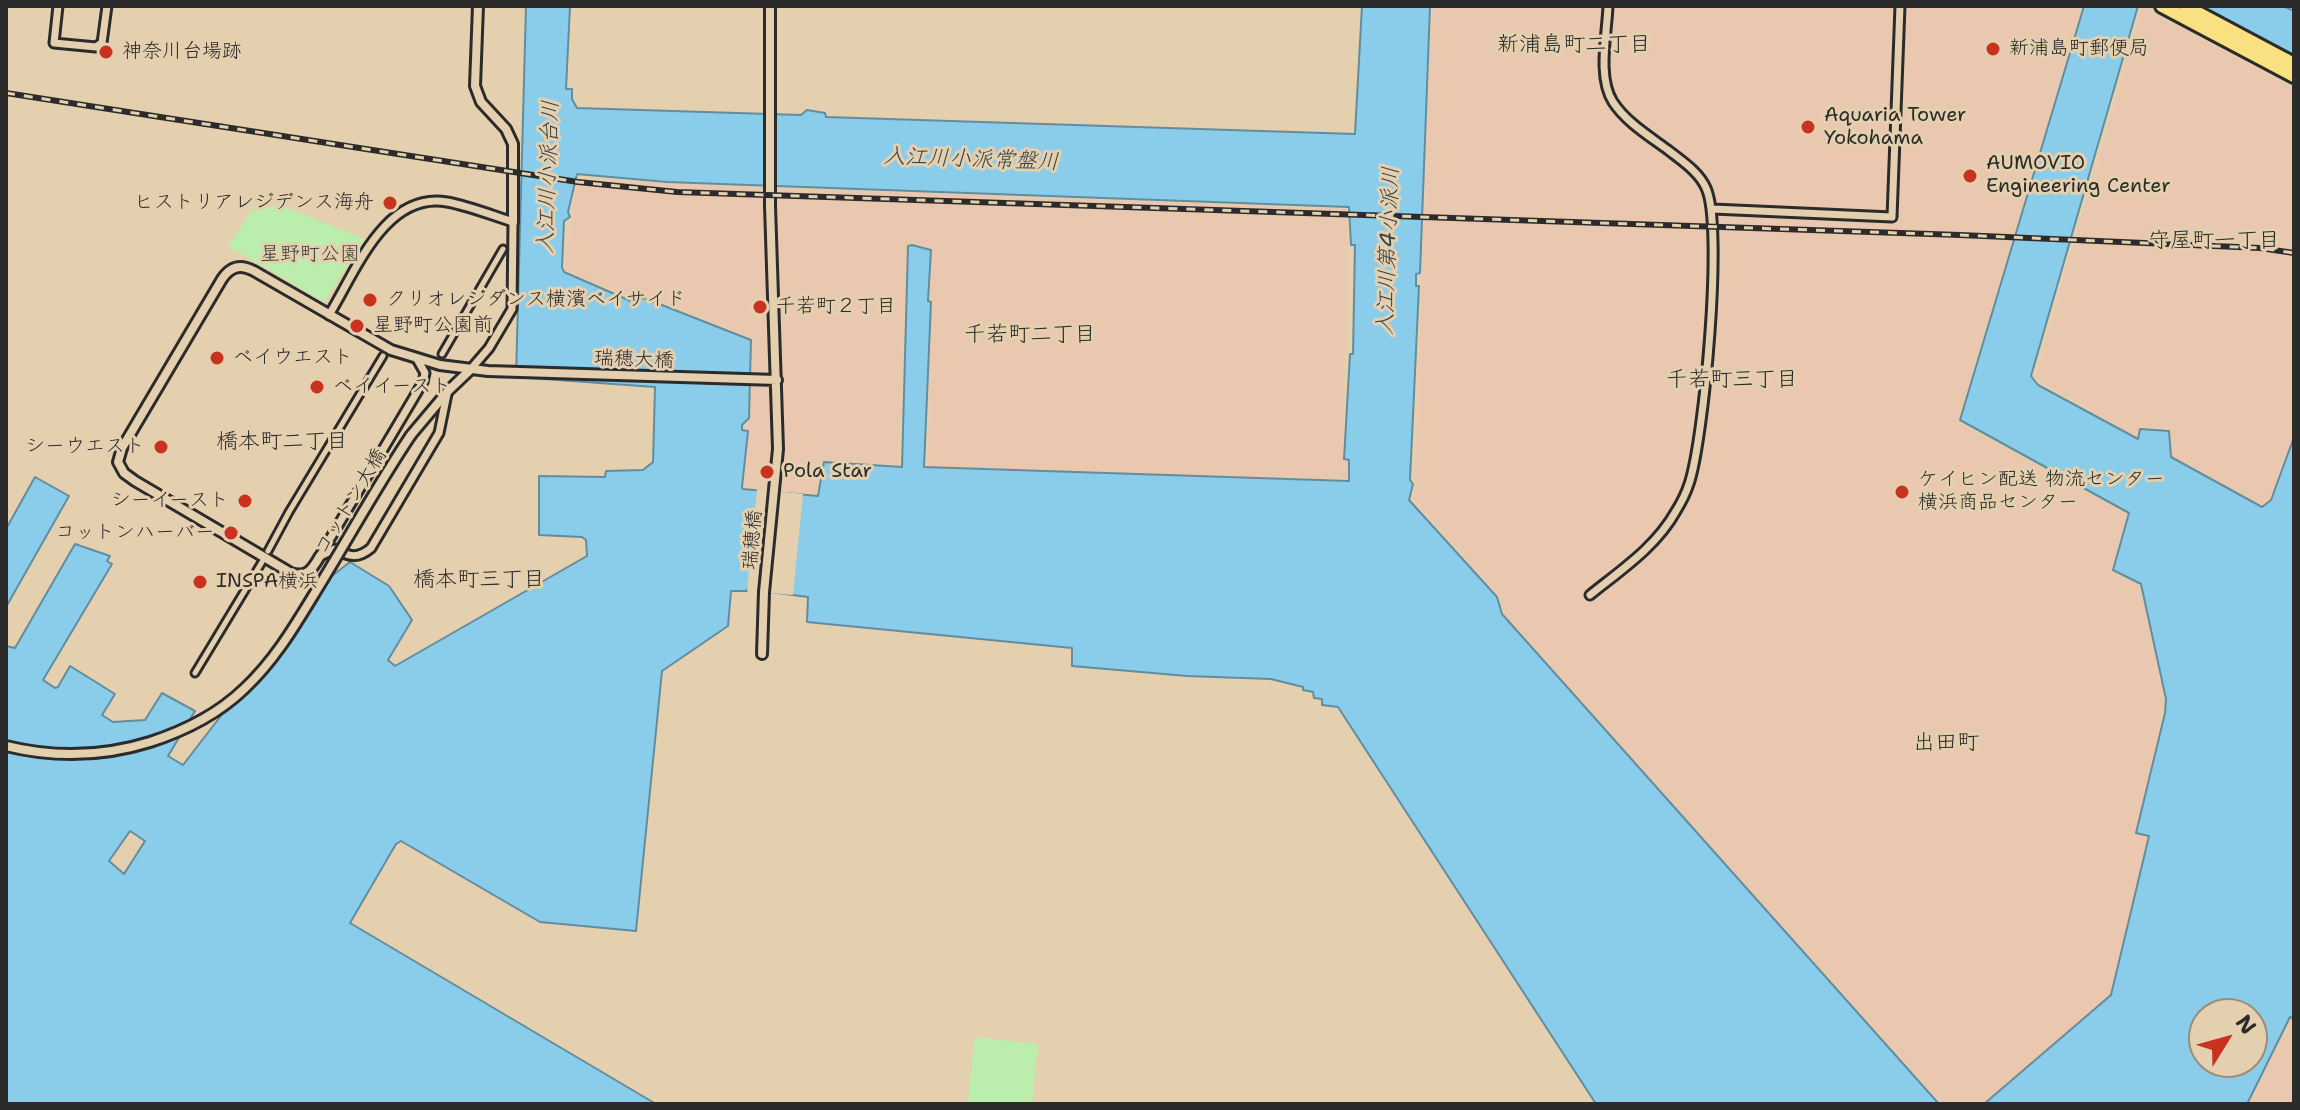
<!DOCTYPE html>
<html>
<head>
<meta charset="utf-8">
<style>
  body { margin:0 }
  #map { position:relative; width:2300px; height:1110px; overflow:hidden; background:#e4cfae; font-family:"Shantell Sans",sans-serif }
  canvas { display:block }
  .frame { position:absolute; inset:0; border:8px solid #2b2b2b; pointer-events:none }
  .north { position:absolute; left:2188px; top:998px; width:80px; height:80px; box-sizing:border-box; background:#e4cfae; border:2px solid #9a8d7a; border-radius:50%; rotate:53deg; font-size:22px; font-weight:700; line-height:32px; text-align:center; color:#2b2b2b }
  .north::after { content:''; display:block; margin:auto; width:28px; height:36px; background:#c8321e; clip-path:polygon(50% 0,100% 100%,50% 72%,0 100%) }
</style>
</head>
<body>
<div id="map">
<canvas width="2300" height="1110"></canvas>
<div class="frame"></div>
<div class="north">N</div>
</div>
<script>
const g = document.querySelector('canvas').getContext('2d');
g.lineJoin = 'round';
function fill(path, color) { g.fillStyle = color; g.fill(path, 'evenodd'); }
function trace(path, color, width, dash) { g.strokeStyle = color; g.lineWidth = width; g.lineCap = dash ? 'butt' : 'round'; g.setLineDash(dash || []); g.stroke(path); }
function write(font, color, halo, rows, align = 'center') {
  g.font = font + ' "Shantell Sans","Klee One",sans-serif'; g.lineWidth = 6; g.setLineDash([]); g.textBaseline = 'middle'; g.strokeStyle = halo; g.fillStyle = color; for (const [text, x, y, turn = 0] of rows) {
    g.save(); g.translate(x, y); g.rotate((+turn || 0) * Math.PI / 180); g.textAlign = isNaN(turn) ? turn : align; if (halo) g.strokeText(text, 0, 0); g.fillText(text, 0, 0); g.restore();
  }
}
const built = new Path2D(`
  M1432 6H2082L1957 422 2127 514 2112 570 2140 586 2165 700 2136 833 2148 836 2110 995 1983 1104H1942L1503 613 1498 596 1414 498Z
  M2142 7 2294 88V432L2269 500 2262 505 2171 455V429L2139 426 2138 438 2035 378Z
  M577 180 1347 209 1343 459 1349 460 1348 479 1155 475 928 466 932 249 908 240 898 465 823 460 819 494 744 487 753 338 643 295 634 299 565 270Z
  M2290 1017 2294 1019V1104H2247Z`);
const green = new Path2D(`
  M279 205 365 239 324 302 228 246 251 211Z
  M974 1037 1038 1044 1032 1104H968Z`);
const water = new Path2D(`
  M526 6H570L566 89H572V99L577 108 801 115 807 110 825 113 826 117 1355 134 1362 6H1430L1420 273 1416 274V286H1419L1410 480 1413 484 1409 500 1497 597 1502 614 1939 1104H1596L1338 707 1322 705V699L1314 698 1313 692 1303 690V687L1271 679 1187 676 1072 666V648L807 622 808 597 747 589V591H731L728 626 662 671 636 931 540 922 401 841 396 844 350 923 656 1104H6V646L15 648 75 544 110 556 107 561 112 564 43 680 55 688 58 687 70 666 115 694 102 715 113 722 145 720 162 693 195 711 168 756 183 765 324 582 350 562 389 586 412 620 388 660 395 666 587 556 586 540 582 537 539 535V476L605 477 606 471 643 470 653 462 655 387 516 377ZM577 174 667 182 1349 207 1351 245H1355L1353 354H1350L1344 459 1349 460V481L924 467 931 302 928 301 931 250 912 245 908 246 902 467 824 462 818 496 743 489 742 487 748 431 742 430V425L749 418 751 340 644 298 633 302 564 272 562 267 564 221 570 217 568 212ZM130 831 145 841 124 874 109 861Z
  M2084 6H2138L2031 376 2038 385 2138 439 2140 429 2169 431 2171 457 2262 507 2271 500 2294 437V1019L2290 1017 2247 1104H1984L2111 995 2149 836 2136 833 2165 713 2166 699 2141 584 2113 570 2129 513 1960 420ZM2252 1014V1062H2204V1014Z
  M2152 6H2283L2294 11V83L2246 54Z
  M35 477 69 496 6 607V529Z`);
const pier = new Path2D(`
  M757 489 803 494 793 595 747 591Z`);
const pedestrian = new Path2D(`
  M442 354 503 249
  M268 551 289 512 383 356
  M195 673 262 562`);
const minor = new Path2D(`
  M58 6 54 43 96 47 102 43 107 6
  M1713 209 1892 217 1900 6
  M329 315C355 273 385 191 447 202 469 206 491 215 513 222L512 309 489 348 470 370
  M321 554 423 382 425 373 417 359
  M320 556 335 549C349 557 358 559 371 548L439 433 447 394
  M1590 595C1621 570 1656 547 1676 511 1681 503 1686 493 1689 484 1704 440 1724 226 1706 188 1699 172 1682 161 1668 150 1649 136 1626 122 1613 102 1597 77 1607 34 1608 6`);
const tertiary = new Path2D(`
  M478 6 475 86 481 102 506 129 513 144V222
  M411 435 448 391 470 370
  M320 556C313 568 307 579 291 573L135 481 124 473 118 462 122 448 222 279C231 266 240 264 254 271L391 350 440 365 488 371 777 380
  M762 654 764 592 778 449 770 206V6`);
const motorway = new Path2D(`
  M2162 6 2294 76
  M2185 6 2294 64`);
const rail = new Path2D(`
  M6 93 578 182 677 192 1960 235 2260 248 2294 253`);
const tertiaryBridge = new Path2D(`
  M6 746C55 758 102 757 150 742 184 731 218 714 244 689 273 662 293 629 313 596 346 543 376 487 411 435`);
const markers = [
  [1993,49,8,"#c8321e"],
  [106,52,8,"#c8321e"],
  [1808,127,8,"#c8321e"],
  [1970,176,8,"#c8321e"],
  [390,203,8,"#c8321e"],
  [370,300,8,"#c8321e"],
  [760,307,8,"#c8321e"],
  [357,326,8,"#c8321e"],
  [217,358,8,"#c8321e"],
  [317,387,8,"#c8321e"],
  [161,447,8,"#c8321e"],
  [767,472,8,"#c8321e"],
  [1902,492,8,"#c8321e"],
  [245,501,8,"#c8321e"],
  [231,533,8,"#c8321e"],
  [200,582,8,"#c8321e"]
];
const poiNames = [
  ["新浦島町郵便局",2009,49],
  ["神奈川台場跡",122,52],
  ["Aquaria Tower",1824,116],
  ["Yokohama",1824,139],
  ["AUMOVIO",1986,164],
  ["Engineering Center",1986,187],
  ["ヒストリアレジデンス海舟",374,203,"right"],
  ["クリオレジダンス横濱ベイサイド",386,300],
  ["千若町２丁目",776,307],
  ["星野町公園前",373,326],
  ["ベイウエスト",233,358],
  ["ベイイースト",333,387],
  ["シーウエスト",145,447,"right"],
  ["Pola Star",783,472],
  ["ケイヒン配送 物流センター",1918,480],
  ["横浜商品センター",1918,503],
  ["シーイースト",229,501,"right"],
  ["コットンハーバー",215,533,"right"],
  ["INSPA横浜",216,582]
];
const parkNames = [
  ["星野町公園",310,255]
];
const streetNames = [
  ["瑞穂大橋",634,360,2],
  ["コットン大橋",351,502,-59],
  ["瑞穂橋",753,540,-85]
];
const neighbourhoodNames = [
  ["新浦島町二丁目",1574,45],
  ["守屋町一丁目",2214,241],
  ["千若町二丁目",1030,335],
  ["千若町三丁目",1732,380],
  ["橋本町二丁目",282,442],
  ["橋本町三丁目",479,580],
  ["出田町",1946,743]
];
const waterNames = [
  ["入江川小派常盤川",971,160,2],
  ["入江川小派台川",549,177,-88],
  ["入江川第4小派川",1389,251,-88]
];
fill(built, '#e9c8af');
fill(green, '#bbedad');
fill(water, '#89cdea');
trace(water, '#638c9e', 2);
fill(pier, '#e4cfae');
trace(pedestrian, '#2b2b2b', 11);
trace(minor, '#2b2b2b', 13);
trace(tertiary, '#2b2b2b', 14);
trace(motorway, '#2b2b2b', 18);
trace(pedestrian, '#e4cfae', 5);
trace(minor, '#e4cfae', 7);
trace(tertiary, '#e4cfae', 8);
trace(motorway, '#f9e181', 12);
trace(rail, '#2b2b2b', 6);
trace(rail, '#e4cfae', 3, [9]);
trace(tertiaryBridge, '#2b2b2b', 14, []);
trace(tertiaryBridge, '#e4cfae', 8);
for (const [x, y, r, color] of markers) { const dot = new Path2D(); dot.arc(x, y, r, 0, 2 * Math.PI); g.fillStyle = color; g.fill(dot); trace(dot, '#e4cfae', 3); }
write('20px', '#2b2b2b', '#e4cfae', poiNames, 'left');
write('20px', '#393e38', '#e4cfae', parkNames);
write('20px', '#2b2b2b', '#e4cfae', streetNames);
write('22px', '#2b2b2b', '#e4cfae', neighbourhoodNames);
write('italic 22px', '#394348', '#e4cfae', waterNames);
</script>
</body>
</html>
